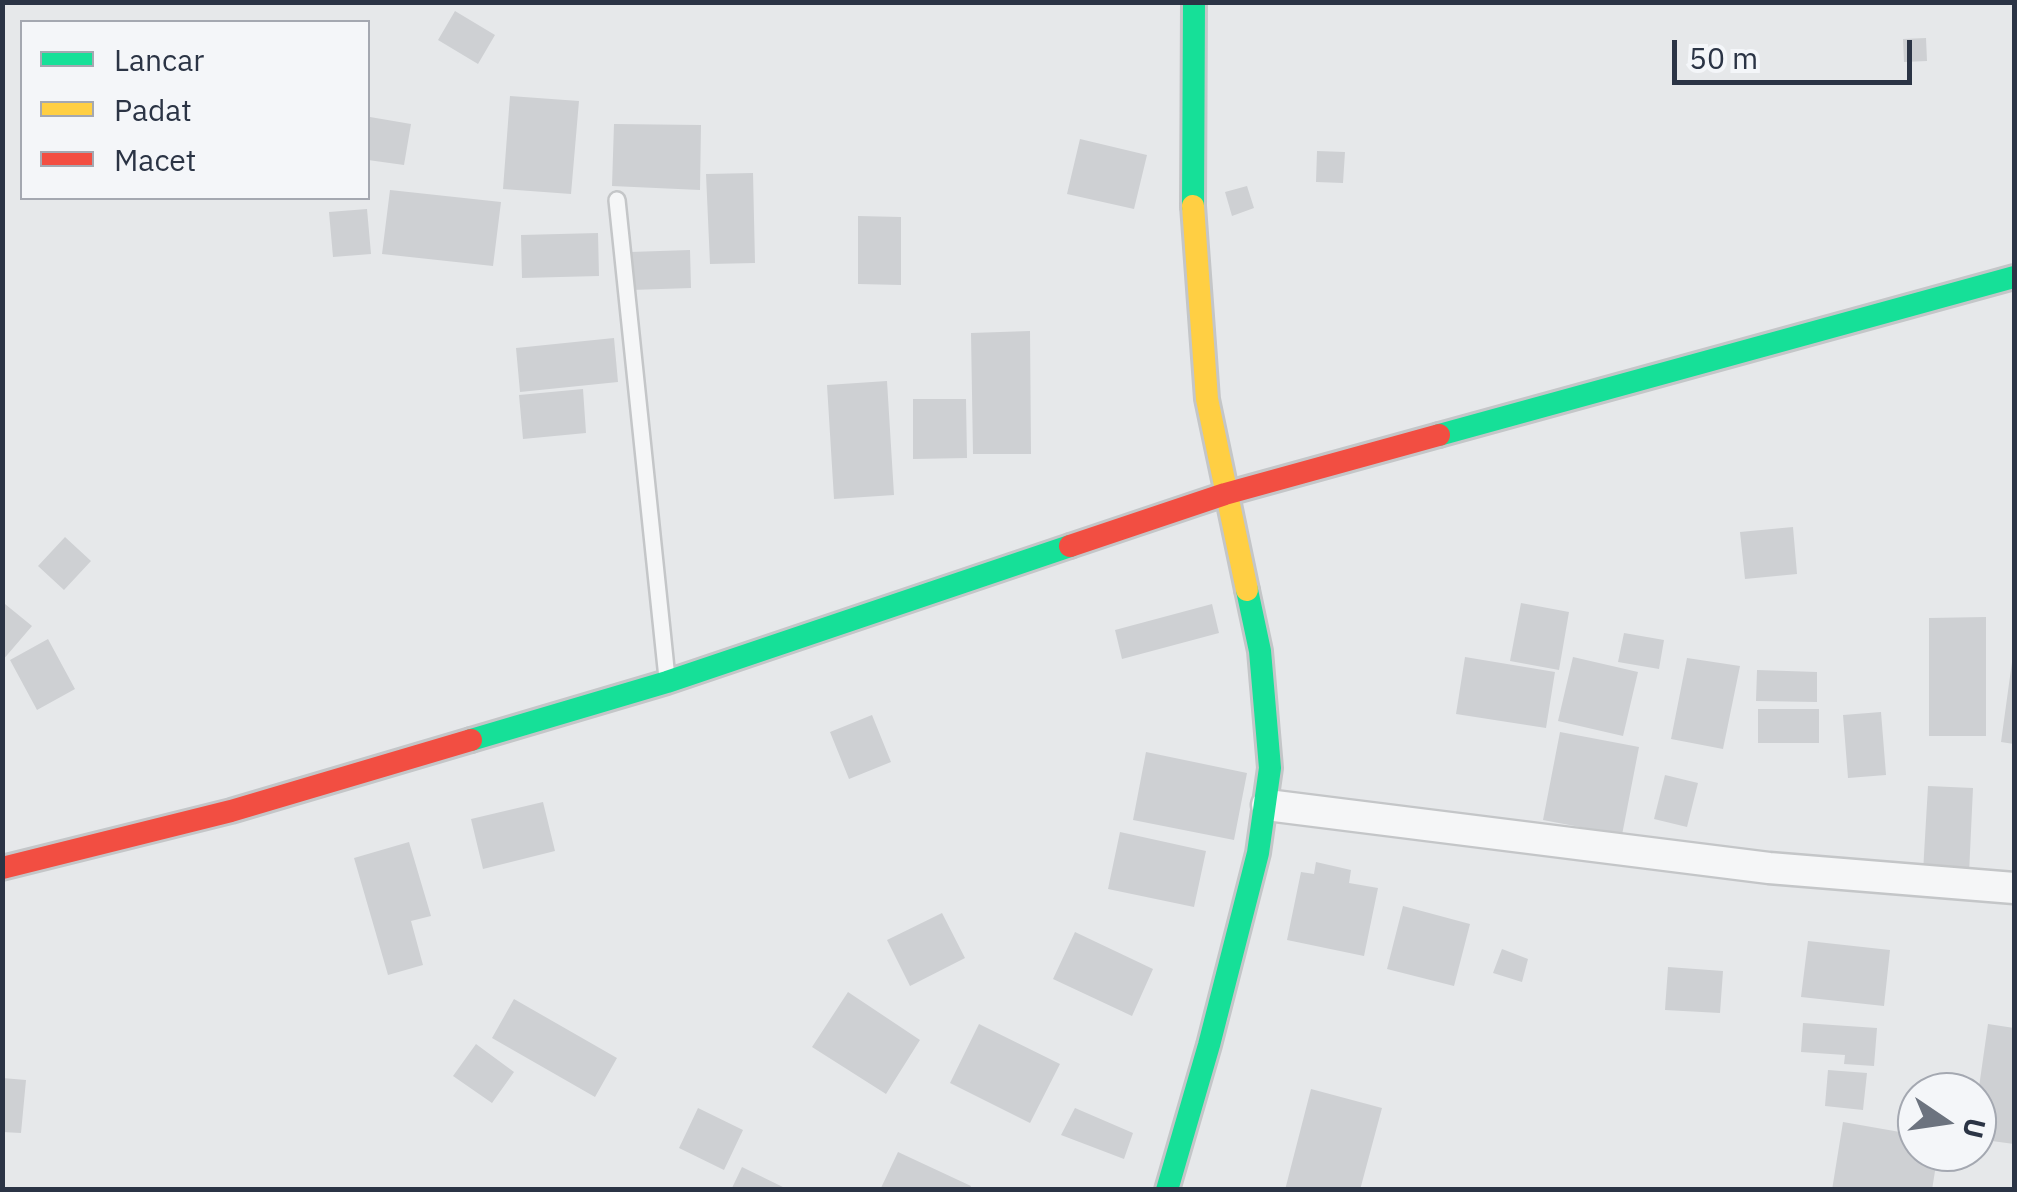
<!DOCTYPE html>
<html>
<head>
<meta charset="utf-8">
<style>
  body { margin:0 }
  #map { position:relative; width:2017px; height:1192px; overflow:hidden; background:#e6e8ea; font-family:"IBM Plex Sans",sans-serif }
  canvas { display:block }
  .frame { position:absolute; inset:0; border:5px solid #2b3445; pointer-events:none }
  .legend { position:absolute; left:20px; top:20px; width:350px; height:180px; box-sizing:border-box; background:#f4f6f9; border:2px solid #a4a8b1; margin:0; padding:12px 18px; list-style:none; font-size:30px; color:#2b3445 }
  .legend li { display:flex; align-items:center; gap:20px; height:50px }
  .legend b { width:50px; border:2px solid #a4a8b1 }
  .north { position:absolute; left:1897px; top:1072px; width:100px; height:100px; box-sizing:border-box; background:#f4f6f9; border:2px solid #a4a8b1; border-radius:50%; rotate:103deg; font-size:28px; font-weight:700; line-height:40px; text-align:center; color:#2b3445 }
  .north::after { content:''; display:block; margin:auto; width:35px; height:45px; background:#6c737f; clip-path:polygon(50% 0,100% 100%,50% 72%,0 100%) }
  .scale { position:absolute; left:1672px; top:40px; width:240px; height:45px; box-sizing:border-box; border:5px solid #2b3445; border-top:0; padding-left:12px; font-size:30px; line-height:35px; white-space:nowrap; color:#2b3445; -webkit-text-stroke:8px #f4f6f9; paint-order:stroke }
</style>
</head>
<body>
<div id="map">
<canvas width="2017" height="1192"></canvas>
<div class="frame"></div>
<ul class="legend">
<li><b style="height:12px;background:#16e098"></b>Lancar</li>
<li><b style="height:12px;background:#ffcf43"></b>Padat</li>
<li><b style="height:12px;background:#f24e42"></b>Macet</li>
</ul>
<div class="north">U</div>
<div class="scale">50 m</div>
</div>
<script>
const g = document.querySelector('canvas').getContext('2d');
g.lineJoin = 'round';
function fill(path, color) { g.fillStyle = color; g.fill(path, 'evenodd'); }
function trace(path, color, width, dash) { g.strokeStyle = color; g.lineWidth = width; g.lineCap = dash ? 'butt' : 'round'; g.setLineDash(dash || []); g.stroke(path); }
const building = new Path2D(`
  M455 11 495 35 478 64 438 40Z
  M1926 38 1927 61 1904 62 1903 39Z
  M510 96 579 101 571 194 503 189Z
  M370 117 411 124 404 165 368 160Z
  M614 124 701 125 700 190 612 186Z
  M1080 139 1147 155 1134 209 1067 194Z
  M1317 151 1345 152 1343 183 1316 182Z
  M753 173 755 263 710 264 706 174Z
  M1247 186 1254 208 1232 216 1225 192Z
  M390 190 501 202 493 266 382 254Z
  M367 209 371 254 333 257 329 212Z
  M858 216 901 217V285L858 284Z
  M598 233 599 276 522 278 521 235Z
  M690 250 691 288 631 290 630 252Z
  M1030 331 1031 454H973L971 333Z
  M614 338 618 382 520 392 516 348Z
  M887 381 894 495 834 499 827 385Z
  M583 389 586 433 523 439 519 395Z
  M913 399H966L967 458 913 459Z
  M1793 527 1797 574 1745 579 1740 532Z
  M65 537 91 561 64 590 38 566Z
  M1521 603 1569 612 1559 670 1510 661Z
  M5 604 32 626 2 661V607Z
  M1212 604 1219 633 1122 659 1115 630Z
  M1986 617V736H1929V618Z
  M1624 633 1664 640 1659 669 1618 662Z
  M48 639 75 689 37 710 10 660Z
  M1465 657 1555 672 1546 728 1456 714Z
  M1573 657 1638 672 1623 736 1558 721Z
  M1687 658 1740 666 1723 749 1671 739Z
  M2012 662 2014 663V744L2001 742Z
  M1757 670 1817 672V702L1756 701Z
  M1758 709H1819V743H1758Z
  M1881 712 1886 775 1848 778 1843 715Z
  M872 715 891 762 849 779 830 732Z
  M1560 732 1639 747 1622 835 1543 820Z
  M1146 752 1247 773 1234 840 1133 820Z
  M1665 775 1698 783 1687 827 1654 819Z
  M1928 786 1973 788 1969 874 1923 872Z
  M543 802 555 851 483 869 471 819Z
  M1120 832 1206 851 1194 907 1108 889Z
  M409 842 431 916 411 921 423 965 388 975 354 858Z
  M1316 862 1351 870 1349 883 1378 888 1364 956 1287 940 1301 872 1314 874Z
  M1403 906 1470 924 1454 986 1387 969Z
  M942 913 965 958 910 986 887 940Z
  M1075 932 1153 969 1132 1016 1053 979Z
  M1808 941 1890 950 1884 1006 1801 997Z
  M1502 949 1528 959 1522 982 1493 973Z
  M1668 967 1723 971 1720 1013 1665 1010Z
  M848 992 920 1040 886 1094 812 1047Z
  M514 999 617 1058 595 1097 492 1038Z
  M1803 1023 1877 1028 1874 1066 1844 1064 1845 1055 1801 1052Z
  M979 1024 1060 1064 1030 1123 950 1083Z
  M1988 1024 2014 1028V1144L1977 1139V1101Z
  M476 1044 514 1072 492 1103 453 1076Z
  M1828 1070 1867 1073 1863 1110 1825 1106Z
  M2 1078 26 1080 21 1133 2 1132Z
  M1311 1089 1382 1108 1360 1190H1285Z
  M698 1108 743 1130 724 1170 679 1148Z
  M1075 1108 1133 1133 1124 1159 1061 1135Z
  M1843 1122 1917 1135V1152H1938L1932 1190H1832Z
  M898 1152 971 1186 969 1190H880Z
  M742 1167 789 1190H731Z`);
const lane = new Path2D(`
  M617 200 667 678`);
const street = new Path2D(`
  M1267 805 1769 868 2014 888`);
const fast = new Path2D(`
  M1193 206 1194 2
  M1439 435 2014 277
  M471 740 667 682 1070 546
  M1167 1190 1209 1045 1258 853 1270 768 1260 651 1247 590`);
const slow = new Path2D(`
  M1193 206 1207 399 1247 590`);
const jam = new Path2D(`
  M1070 546 1225 494 1439 435
  M2 868 231 811 471 740`);
fill(building, '#ced0d3');
trace(lane, '#c4c6c8', 20);
trace(street, '#c4c6c8', 35);
trace(fast, '#c4c6c8', 28);
trace(slow, '#c4c6c8', 28);
trace(jam, '#c4c6c8', 28);
trace(lane, '#f5f6f7', 15);
trace(street, '#f5f6f7', 30);
trace(fast, '#16e098', 22);
trace(slow, '#ffcf43', 22);
trace(jam, '#f24e42', 22);
</script>
</body>
</html>
